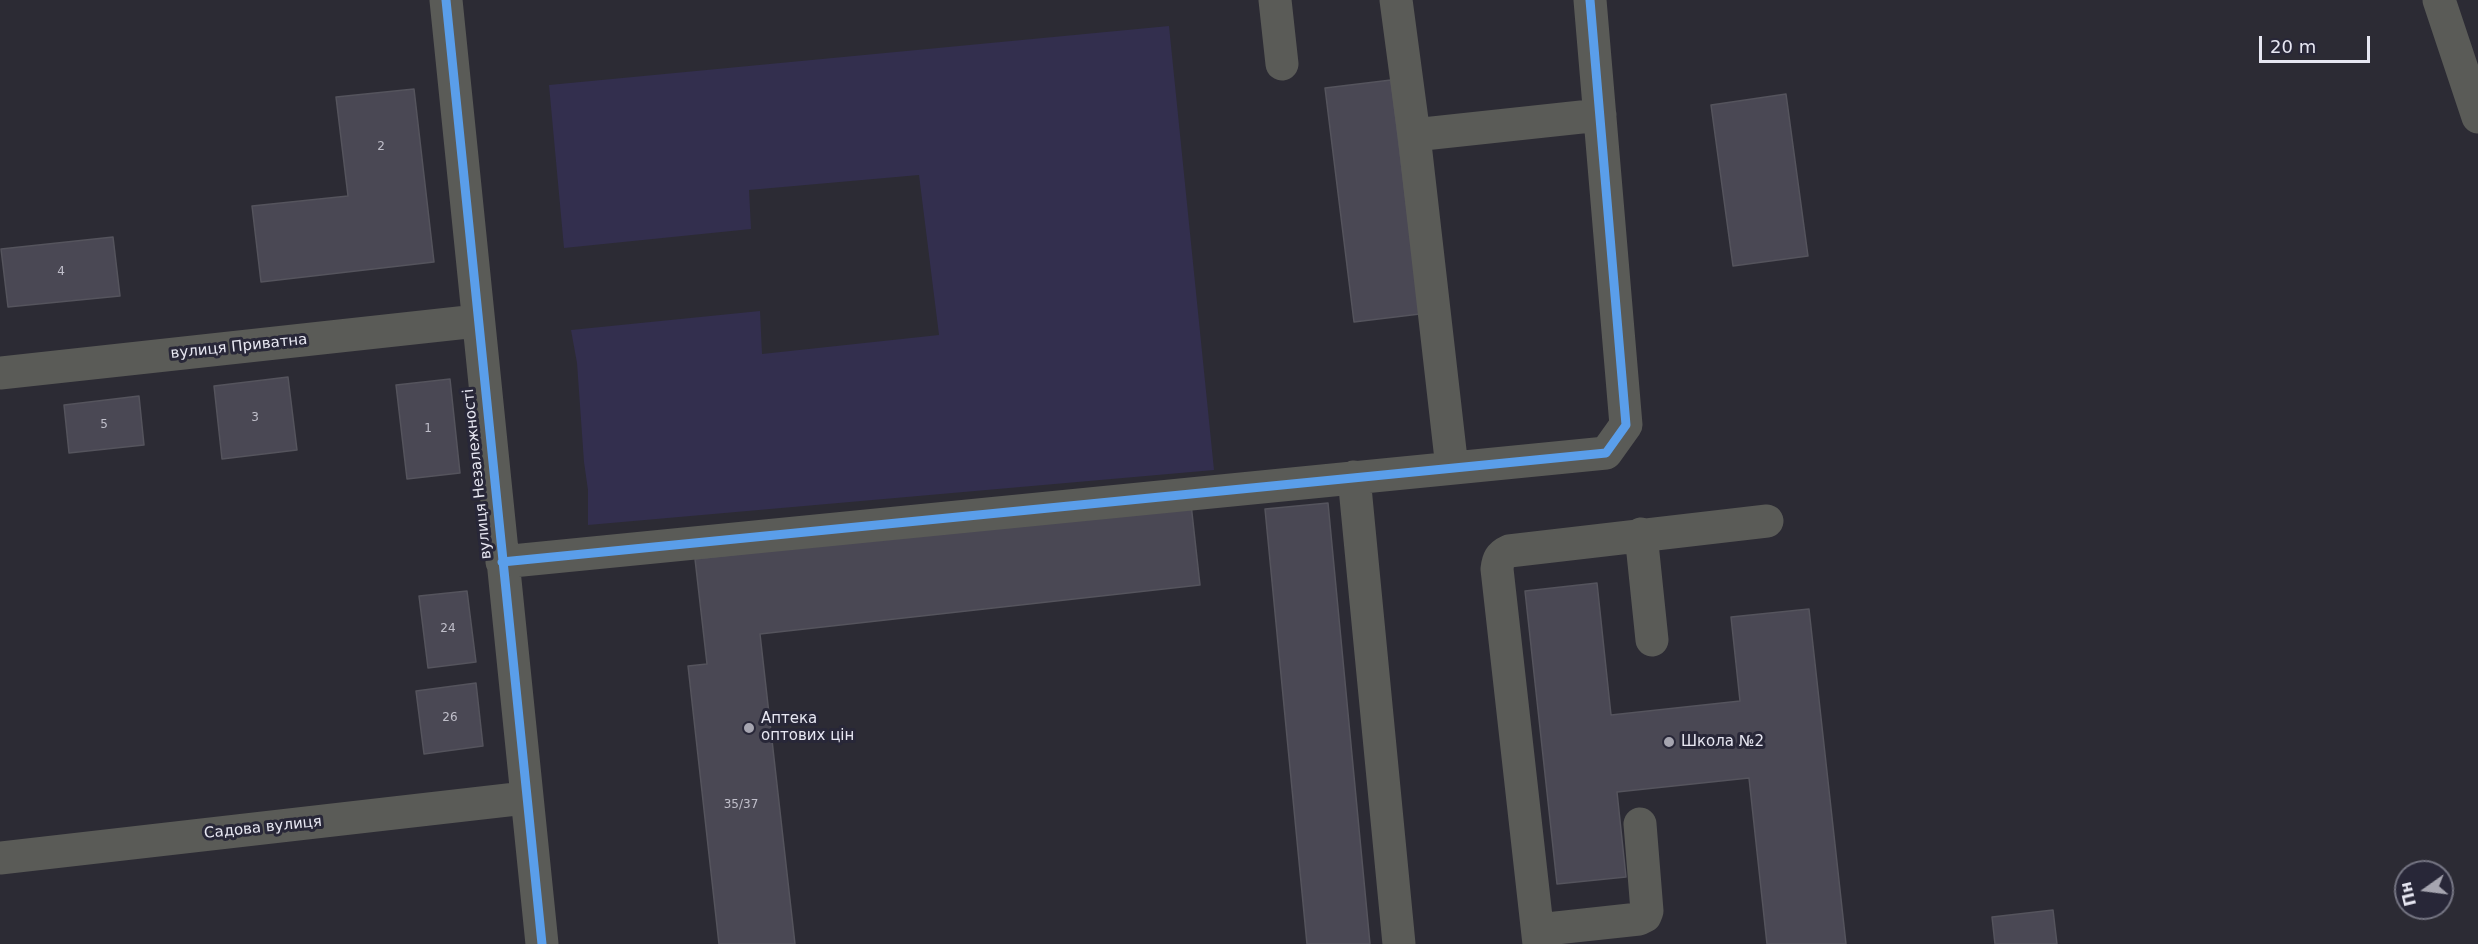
<!DOCTYPE html>
<html>
<head>
<meta charset="utf-8">
<style>
  body { margin:0 }
  #map { position:relative; width:2478px; height:944px; overflow:hidden; background:#2c2b34; font-family:"DejaVu Sans",sans-serif }
  canvas { display:block }
  .north { position:absolute; left:2394px; top:860px; width:60px; height:60px; box-sizing:border-box; background:#282738; border:2px solid #747482; border-radius:50%; rotate:256deg; font-size:16px; font-weight:700; line-height:24px; text-align:center; color:#e7e7f2 }
  .north::after { content:''; display:block; margin:auto; width:21px; height:27px; background:#a6a5b0; clip-path:polygon(50% 0,100% 100%,50% 72%,0 100%) }
  .scale { position:absolute; left:2259px; top:36px; width:111px; height:27px; box-sizing:border-box; border:3px solid #e7e7f2; border-top:0; padding-left:8px; font-size:18px; line-height:21px; white-space:nowrap; color:#e7e7f2; -webkit-text-stroke:4px #282738; paint-order:stroke }
</style>
</head>
<body>
<div id="map">
<canvas width="2478" height="944"></canvas>
<div class="north">Пн</div>
<div class="scale">20 m</div>
</div>
<script>
const g = document.querySelector('canvas').getContext('2d');
g.lineJoin = 'round';
function fill(path, color) { g.fillStyle = color; g.fill(path, 'evenodd'); }
function trace(path, color, width, dash) { g.strokeStyle = color; g.lineWidth = width; g.lineCap = dash ? 'butt' : 'round'; g.setLineDash(dash || []); g.stroke(path); }
function write(font, color, halo, rows, align = 'center') {
  g.font = font + ' "DejaVu Sans",sans-serif'; g.lineWidth = 6; g.setLineDash([]); g.textBaseline = 'middle'; g.strokeStyle = halo; g.fillStyle = color; for (const [text, x, y, turn = 0] of rows) {
    g.save(); g.translate(x, y); g.rotate((+turn || 0) * Math.PI / 180); g.textAlign = isNaN(turn) ? turn : align; if (halo) g.strokeText(text, 0, 0); g.fillText(text, 0, 0); g.restore();
  }
}
const green = new Path2D(`
  M1169 26 1214 470 588 525V490L584 462 577 363 571 330 760 311 762 354 939 335 919 175 749 190 751 229 564 248 549 85Z`);
const building = new Path2D(`
  M1391 80 1420 314 1354 322 1325 88Z
  M414 89 434 262 261 282 252 206 348 196 336 97Z
  M1786 94 1808 256 1733 266 1711 105Z
  M113 237 120 296 8 307 1 249Z
  M288 377 297 450 222 459 214 386Z
  M450 379 460 473 407 479 396 385Z
  M139 396 144 445 69 453 64 405Z
  M1328 503 1370 944H1307L1265 509Z
  M1191 504 1200 585 760 634 795 944H719L688 666 707 664 695 559Z
  M1597 583 1611 715 1740 701 1731 617 1809 609 1846 944H1767L1749 778 1617 792 1626 877 1557 884 1525 591Z
  M467 591 476 662 428 668 419 596Z
  M476 683 483 746 424 754 416 691Z
  M2053 910 2057 944H1995L1992 917Z`);
const minor = new Path2D(`
  M446 0 542 944
  M1275 0 1282 64
  M1396 0 1414 135
  M2439 0 2478 117
  M0 373 477 321
  M1452 468 1414 135 1600 115
  M1354 477 1399 944
  M1641 534 1652 640
  M502 562 1606 453 1626 425 1590 0
  M0 858 525 798
  M1538 930 1639 919 1645 916 1647 911 1640 824
  M1539 944 1497 569C1498 560 1500 555 1509 551L1767 521`);
const cycleway = new Path2D(`
  M446 0 542 944
  M502 562 1606 453 1626 425 1590 0`);
const markers = [
  [749,728,6,"#a6a5b0"],
  [1669,742,6,"#a6a5b0"]
];
const numberNames = [
  ["2",381,147],
  ["4",61,272],
  ["3",255,418],
  ["5",104,425],
  ["1",428,429],
  ["24",448,629],
  ["26",450,718],
  ["35/37",741,805]
];
const streetNames = [
  ["вулиця Приватна",239,347,-6],
  ["вулиця Незалежності",478,474,-96],
  ["Садова вулиця",263,828,-6]
];
const poiNames = [
  ["Аптека",761,719],
  ["оптових цін",761,736],
  ["Школа №2",1681,742]
];
fill(green, '#332f4e');
fill(building, '#4a4854');
trace(building, '#55545d', 1.5);
trace(minor, '#5a5b57', 33);
trace(cycleway, '#5a9eea', 9);
for (const [x, y, r, color] of markers) { const dot = new Path2D(); dot.arc(x, y, r, 0, 2 * Math.PI); g.fillStyle = color; g.fill(dot); trace(dot, '#282738', 2); }
write('12px', '#c0bfca', null, numberNames);
write('15px', '#e7e7f2', '#282738', streetNames);
write('15px', '#e7e7f2', '#282738', poiNames, 'left');
</script>
</body>
</html>
